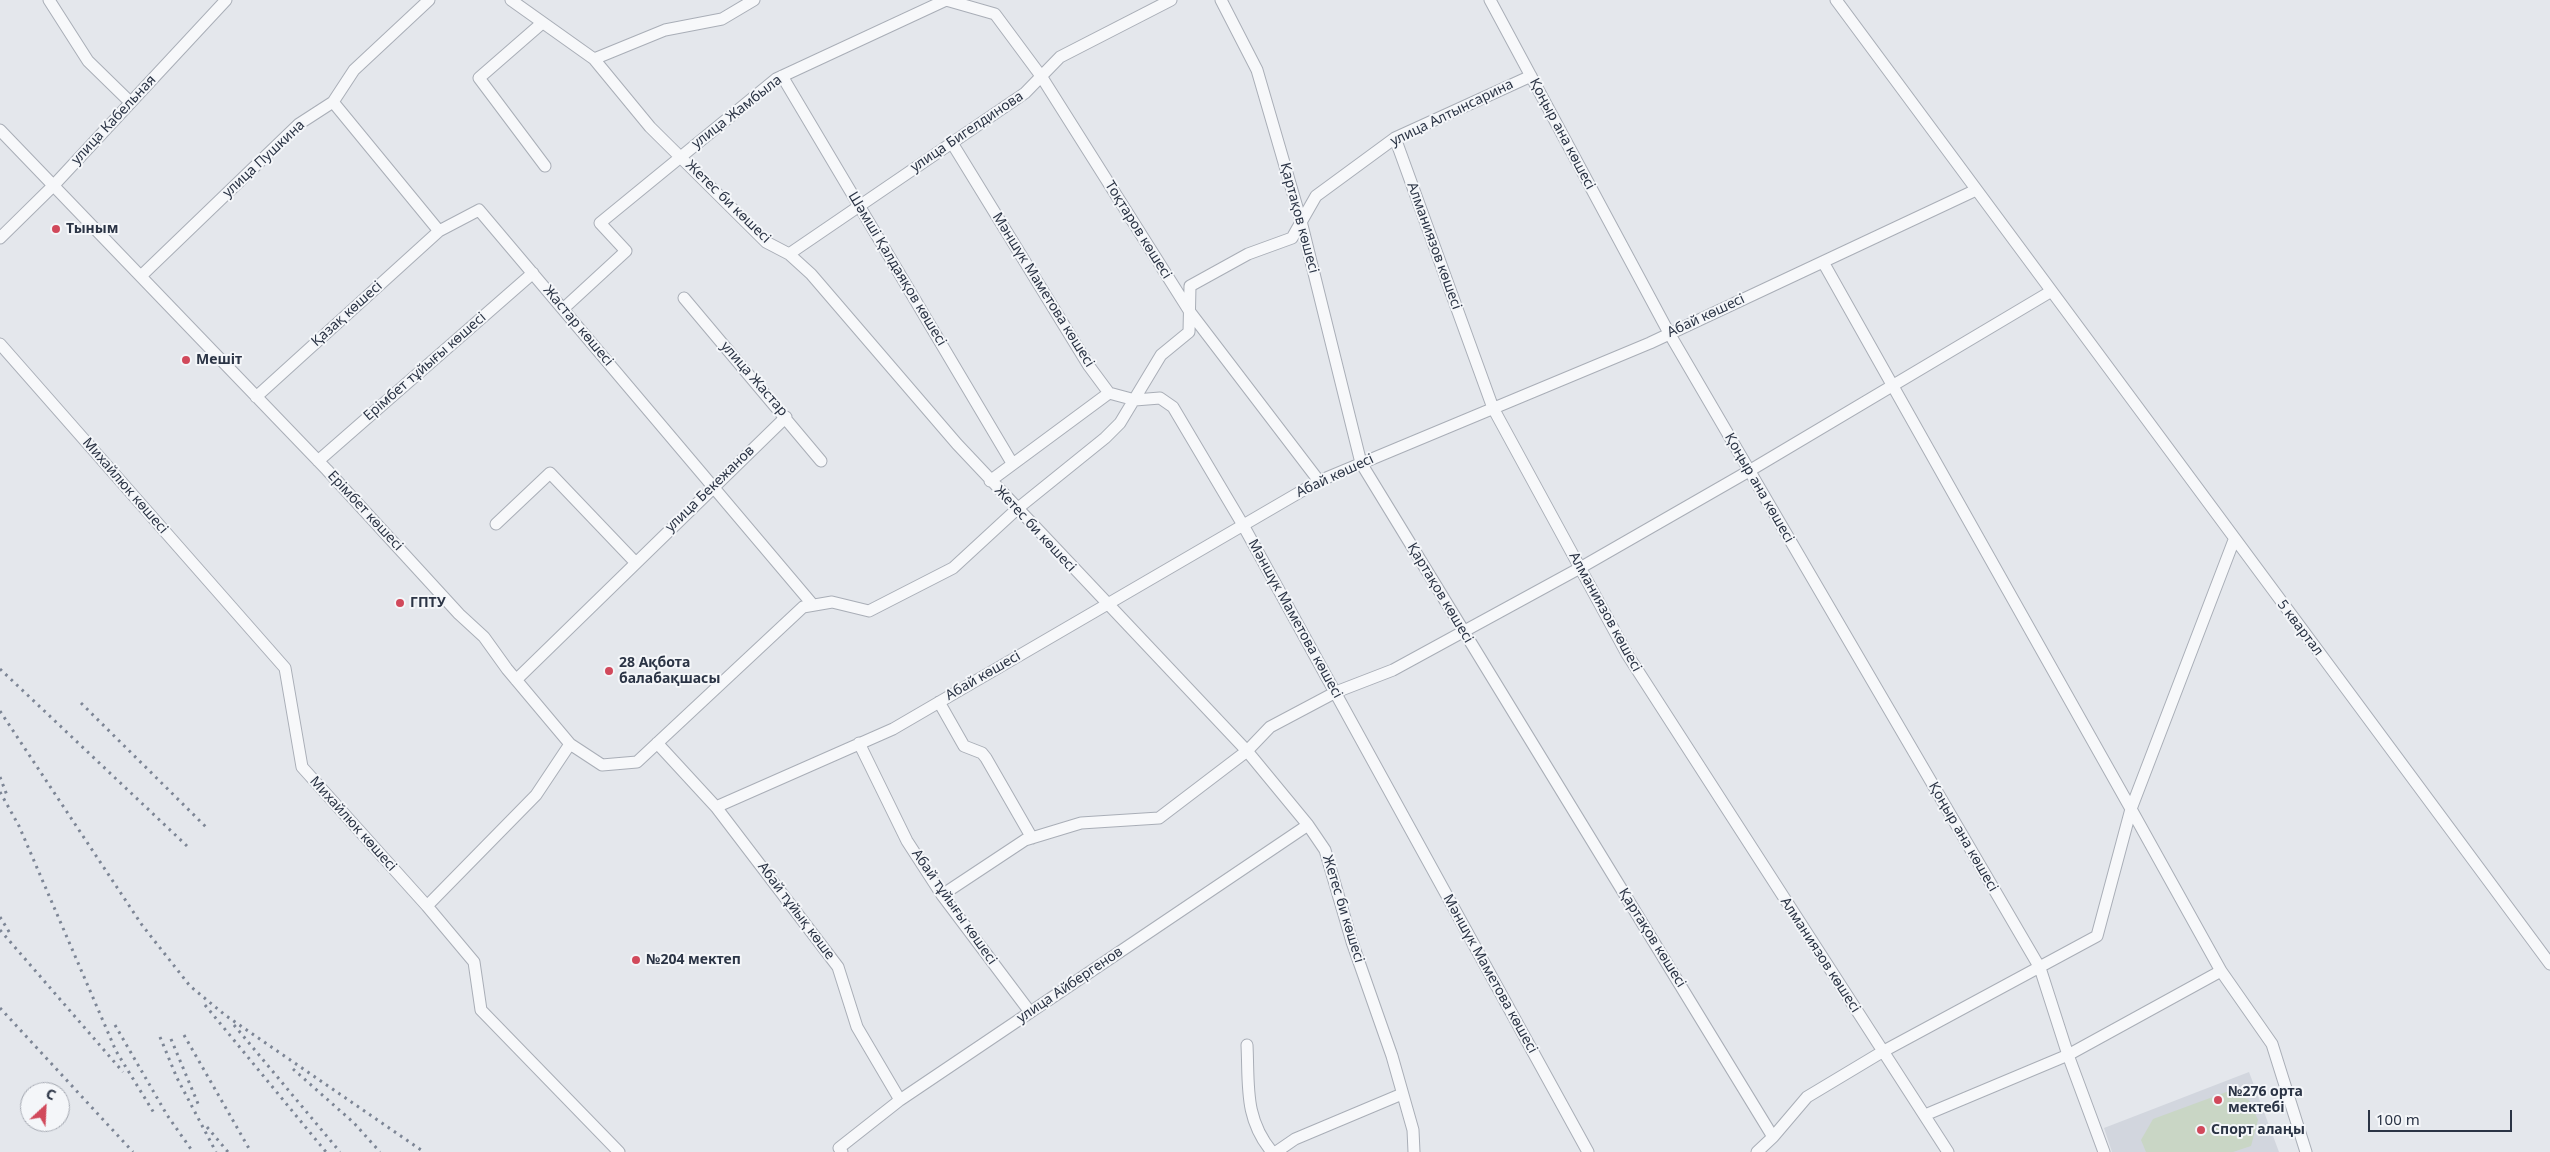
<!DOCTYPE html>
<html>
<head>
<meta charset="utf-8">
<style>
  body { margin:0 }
  #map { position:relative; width:2550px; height:1152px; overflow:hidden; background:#e4e7ec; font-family:"Noto Sans",sans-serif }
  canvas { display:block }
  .north { position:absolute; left:20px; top:1082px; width:50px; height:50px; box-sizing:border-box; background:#f4f6f9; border:1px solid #a4a8b1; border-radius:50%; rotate:25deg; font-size:14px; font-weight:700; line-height:20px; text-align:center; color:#2b3445 }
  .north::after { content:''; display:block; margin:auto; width:18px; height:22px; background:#d1495b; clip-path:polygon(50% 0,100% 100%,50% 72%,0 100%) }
  .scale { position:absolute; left:2368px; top:1110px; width:144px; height:22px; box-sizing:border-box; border:2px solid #2b3445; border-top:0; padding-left:6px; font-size:15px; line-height:18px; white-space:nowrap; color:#2b3445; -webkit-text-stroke:4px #f4f6f9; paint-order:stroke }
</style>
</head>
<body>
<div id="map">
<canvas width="2550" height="1152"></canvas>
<div class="north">С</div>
<div class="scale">100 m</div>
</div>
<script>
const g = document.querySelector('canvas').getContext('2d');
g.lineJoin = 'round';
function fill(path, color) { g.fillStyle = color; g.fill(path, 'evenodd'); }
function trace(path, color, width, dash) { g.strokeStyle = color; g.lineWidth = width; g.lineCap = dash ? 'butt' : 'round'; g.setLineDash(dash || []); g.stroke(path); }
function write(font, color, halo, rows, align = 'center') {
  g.font = font + ' "Noto Sans",sans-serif'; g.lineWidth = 4; g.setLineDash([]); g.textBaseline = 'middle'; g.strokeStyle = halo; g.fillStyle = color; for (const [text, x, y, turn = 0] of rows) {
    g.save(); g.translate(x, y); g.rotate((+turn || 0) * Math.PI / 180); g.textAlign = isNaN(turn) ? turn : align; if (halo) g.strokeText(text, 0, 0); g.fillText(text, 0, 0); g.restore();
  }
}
const built = new Path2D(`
  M2249 1072 2279 1152H2112L2104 1128Z`);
const green = new Path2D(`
  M2229 1091 2249 1100 2258 1120 2251 1146 2233 1152H2146L2141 1140 2153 1119Z`);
const minor = new Path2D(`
  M49 0 88 61 130 102
  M511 0 594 59 650 127 766 242 789 254 811 274 957 444 1247 751 1308 825 1325 850 1352 942 1392 1056 1413 1130 1414 1152
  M946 0 995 14 1041 76 1190 312 1319 481
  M1221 0 1257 70 1301 221 1361 463 1773 1137
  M1490 0 1669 333 2040 968 2068 1055 2104 1152
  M1836 0 2550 964
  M541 24 479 78 545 166
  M594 59 665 30 722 19 754 0
  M782 76 1012 463
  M333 102 439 231 479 210 813 605
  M0 130 327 470 459 614 484 637 507 669 570 744 536 795 427 906
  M1395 138 1493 408 1627 654 1948 1152
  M952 143 1089 366 1109 393 1135 400 1160 398 1173 407 1243 525 1588 1152
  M0 238 54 185 226 0
  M789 254 1025 93 1060 57 1171 0
  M1823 262 2131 809 2234 540
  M141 276 299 124 333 102 354 70 429 0
  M684 298 821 461
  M563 309 626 251 600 223 776 79 946 0
  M0 344 285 668 302 767 427 906 474 962 481 1010 619 1152
  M256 397 439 231
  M318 461 533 273
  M990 481 1109 393
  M496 524 550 473 635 562
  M516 680 786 417
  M939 702 964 746 982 753 986 758 1032 838
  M657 743 716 807 838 967 857 1027 900 1100
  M859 743 907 841 942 895 1030 1012
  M570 744 602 765 637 762 803 607 832 602 869 611 953 568 1017 509 1105 438 1120 423 1161 355 1189 332 1190 286 1248 254 1292 238 1316 196 1395 138 1531 76
  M716 807 893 729 1319 481 1650 343 1976 190
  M2131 809 2221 971 2272 1044 2306 1152
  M942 895 1025 840 1081 823 1159 818 1247 751 1270 727 1336 692 1393 670 1580 568 1749 471 2050 292
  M1247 1045C1249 1086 1244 1118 1272 1152
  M1925 1115 2068 1055 2221 971
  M842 1152 839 1148 900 1100 1308 825
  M1276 1152 1295 1139 1402 1094
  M1757 1152 1773 1137 1807 1097 1882 1052 2097 936 2131 809`);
const rail = new Path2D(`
  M0 669 187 846
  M81 703 206 827
  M0 711 142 925 190 986 225 1015 424 1152
  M0 777 8 798
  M0 792 19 826 116 1051 154 1113
  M0 917 11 935
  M0 930 123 1072
  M205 1005 326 1152
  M0 1008 133 1152
  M115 1025 167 1115 193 1152
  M234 1025 340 1152
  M184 1035 251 1152
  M160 1037 177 1078 216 1152
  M171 1039 199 1106
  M293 1069 354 1123 380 1152
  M207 1127 228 1152`);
const markers = [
  [56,229,5,"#d1495b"],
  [186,360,5,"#d1495b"],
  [400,603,5,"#d1495b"],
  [609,671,5,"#d1495b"],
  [636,960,5,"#d1495b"],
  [2218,1100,5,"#d1495b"],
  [2201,1130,5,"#d1495b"]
];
const streetNames = [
  ["улица Жамбыла",737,112,-38],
  ["улица Алтынсарина",1452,113,-26],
  ["улица Кабельная",114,120,-47],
  ["улица Бигелдинова",967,132,-34],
  ["Қоңыр ана көшесі",1562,134,62],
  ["улица Пушкина",264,159,-43],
  ["Жетес би көшесі",728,202,44],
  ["Қартақов көшесі",1299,218,75],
  ["Тоқтаров көшесі",1138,230,58],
  ["Алманиязов көшесі",1434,246,70],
  ["Шәмші Қалдаяқов көшесі",897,269,59],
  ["Мәншүк Маметова көшесі",1043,290,58],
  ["Қазақ көшесі",347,314,-42],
  ["Абай көшесі",1706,316,-25],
  ["Жастар көшесі",578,326,50],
  ["Ерімбет тұйығы көшесі",425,367,-41],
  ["улица Жастар",754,379,49],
  ["Абай көшесі",1335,476,-25],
  ["Михайлюк көшесі",125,486,49],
  ["Қоңыр ана көшесі",1759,488,60],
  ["улица Бекежанов",710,489,-44],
  ["Ерімбет көшесі",365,511,47],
  ["Жетес би көшесі",1035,529,47],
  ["Қартақов көшесі",1440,593,59],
  ["Алманиязов көшесі",1605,612,61],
  ["Мәншүк Маметова көшесі",1295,619,61],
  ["5 квартал",2300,628,53],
  ["Абай көшесі",983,676,-30],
  ["Михайлюк көшесі",353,824,48],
  ["Қоңыр ана көшесі",1963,837,60],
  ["Абай тұйығы көшесі",954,907,55],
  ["Жетес би көшесі",1343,909,73],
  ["Абай тұйық көше",796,911,53],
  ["Қартақов көшесі",1652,938,58],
  ["Алманиязов көшесі",1820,955,57],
  ["Мәншүк Маметова көшесі",1490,974,61],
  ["улица Айбергенов",1070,985,-34]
];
const poiNames = [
  ["Тыным",66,229],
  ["Мешіт",196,360],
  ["ГПТУ",410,603],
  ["28 Ақбота",619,663],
  ["балабақшасы",619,679],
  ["№204 мектеп",646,960],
  ["№276 орта",2228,1092],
  ["мектебі",2228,1108],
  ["Спорт алаңы",2211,1130]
];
fill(built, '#d2d6de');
fill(green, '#c9d6c5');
trace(minor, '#a9aeb7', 13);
trace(minor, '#f7f8fa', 11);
trace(rail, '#7d8696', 3, [2.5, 5]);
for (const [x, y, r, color] of markers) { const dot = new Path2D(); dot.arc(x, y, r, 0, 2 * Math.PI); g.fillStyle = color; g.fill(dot); trace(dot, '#f4f6f9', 2); }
write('14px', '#2b3445', '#f4f6f9', streetNames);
write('bold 14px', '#2b3445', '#f4f6f9', poiNames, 'left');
</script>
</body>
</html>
